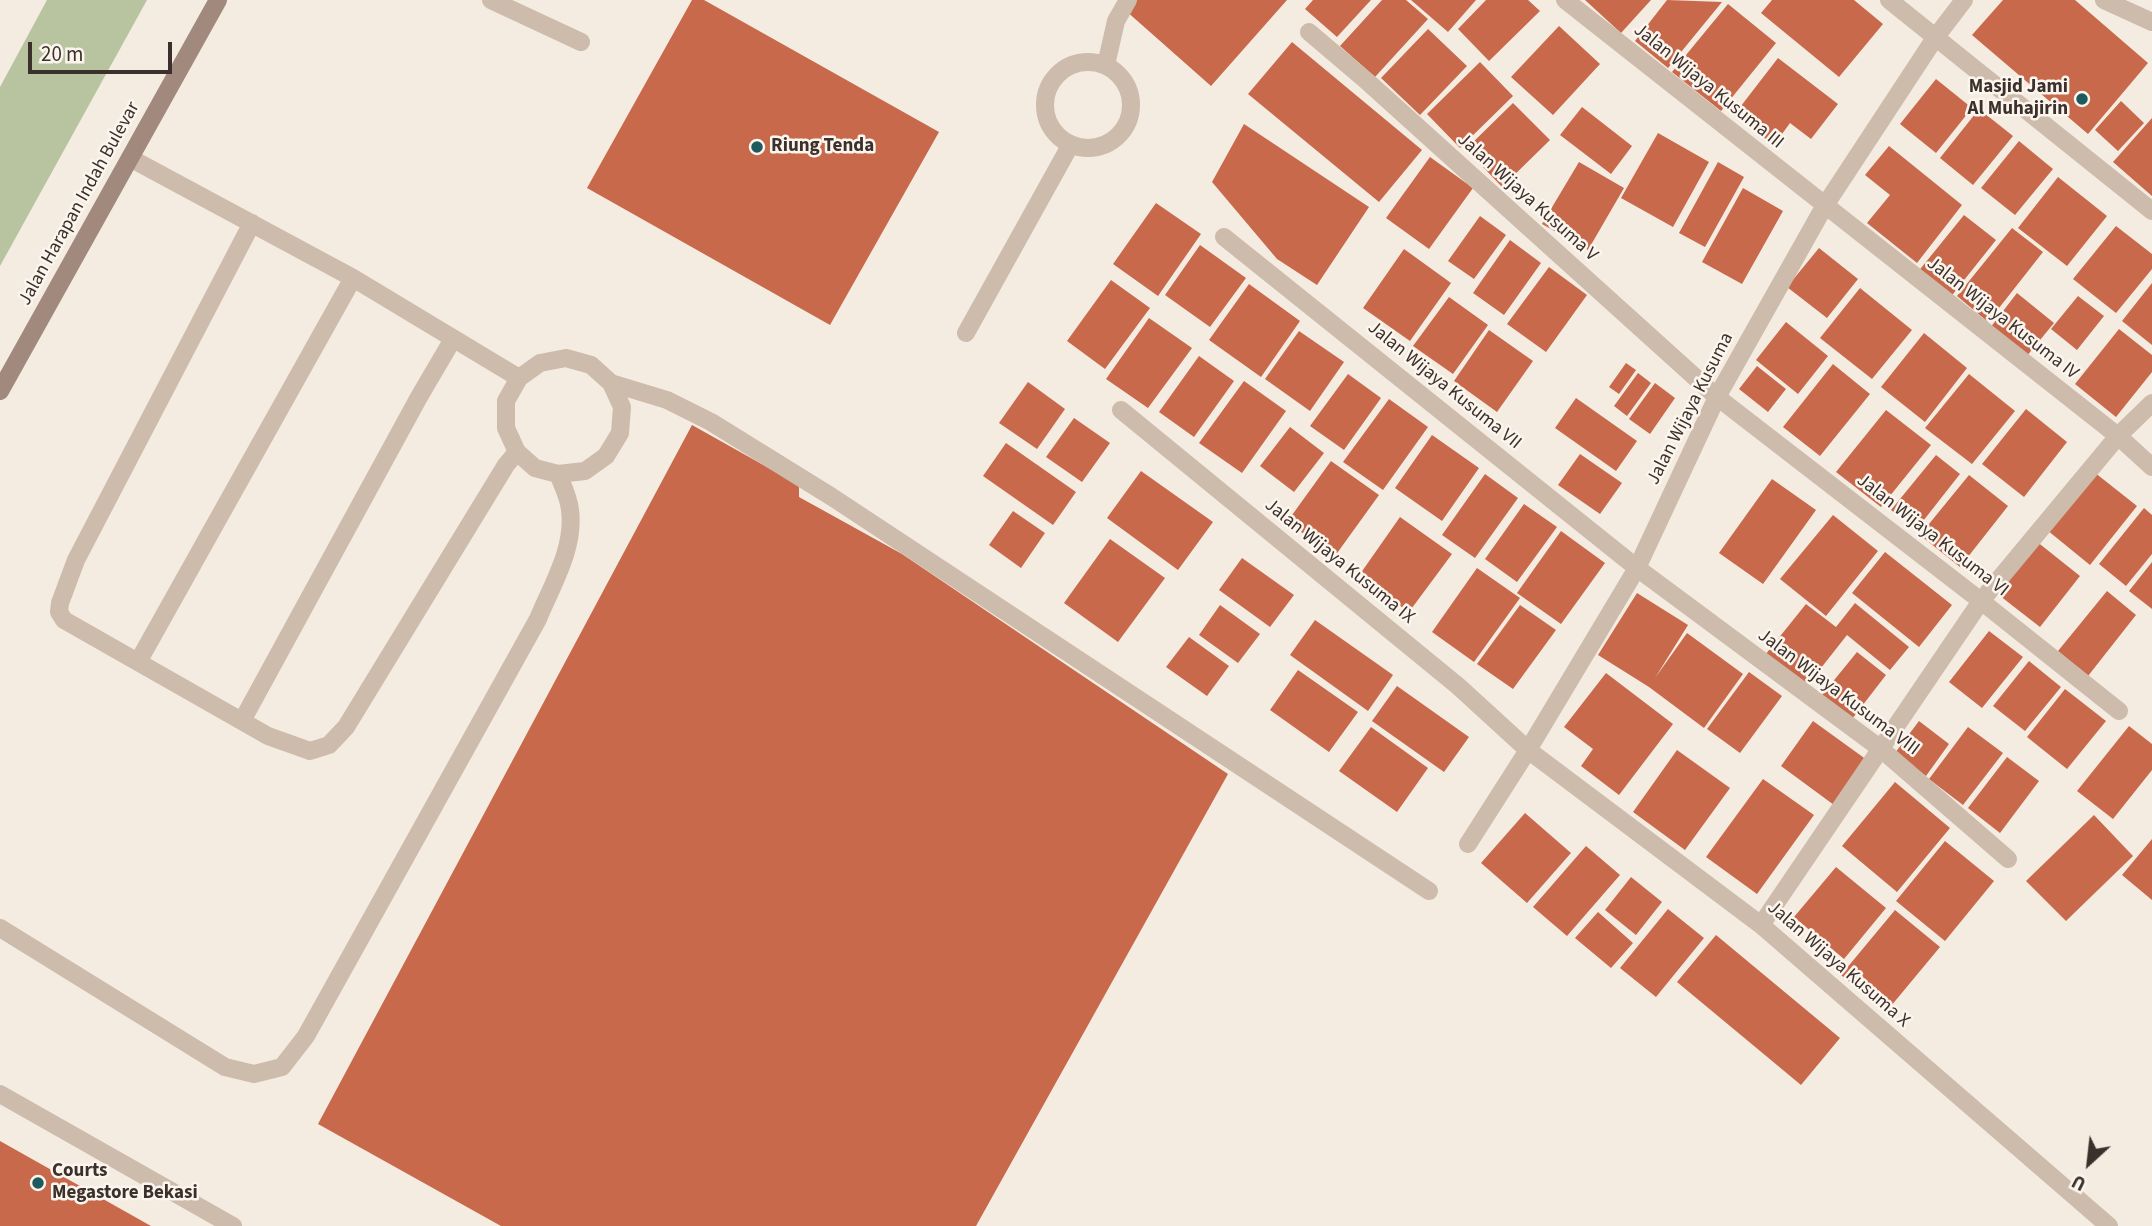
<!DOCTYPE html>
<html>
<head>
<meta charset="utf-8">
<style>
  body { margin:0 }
  #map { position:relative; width:2152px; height:1226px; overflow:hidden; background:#f4ebe1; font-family:"Source Sans 3",sans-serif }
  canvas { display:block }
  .north { position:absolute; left:2054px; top:1128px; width:70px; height:70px; -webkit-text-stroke:5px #fbf5ee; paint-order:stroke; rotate:207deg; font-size:19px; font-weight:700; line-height:28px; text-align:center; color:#3b302b }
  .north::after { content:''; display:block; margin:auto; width:24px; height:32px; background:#3b302b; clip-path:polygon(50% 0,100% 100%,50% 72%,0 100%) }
  .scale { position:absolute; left:28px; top:42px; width:144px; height:32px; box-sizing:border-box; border:4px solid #3b302b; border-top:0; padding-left:9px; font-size:21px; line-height:24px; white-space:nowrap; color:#3b302b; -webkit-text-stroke:5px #fbf5ee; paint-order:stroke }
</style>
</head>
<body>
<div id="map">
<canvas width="2152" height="1226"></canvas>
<div class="north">U</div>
<div class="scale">20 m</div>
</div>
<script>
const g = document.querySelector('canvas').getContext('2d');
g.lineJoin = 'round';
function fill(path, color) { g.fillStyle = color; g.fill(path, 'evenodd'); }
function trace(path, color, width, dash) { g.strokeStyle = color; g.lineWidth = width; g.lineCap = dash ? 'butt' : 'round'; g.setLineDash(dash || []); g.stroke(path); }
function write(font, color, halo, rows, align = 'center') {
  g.font = font + ' "Source Sans 3",sans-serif'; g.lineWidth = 5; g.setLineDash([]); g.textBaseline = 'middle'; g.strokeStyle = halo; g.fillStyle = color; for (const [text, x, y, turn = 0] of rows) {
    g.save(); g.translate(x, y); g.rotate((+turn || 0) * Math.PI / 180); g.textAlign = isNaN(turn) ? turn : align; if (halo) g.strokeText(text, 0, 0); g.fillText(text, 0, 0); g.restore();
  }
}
const green = new Path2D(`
  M47 0H147L0 266V87Z`);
const building = new Path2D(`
  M692 0H704L939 132 830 325 587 188Z
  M1134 0H1287L1211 86 1125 10Z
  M1313 0H1371L1337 37 1305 9Z
  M1382 0H1406L1428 19 1375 77 1340 46Z
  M1411 0H1476L1448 32Z
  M1486 0H1528L1540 11 1489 61 1458 29Z
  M1585 0H1651L1621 33Z
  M1667 0 1722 2 1668 68 1635 41Z
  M1772 0H1854L1883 24 1839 77 1761 13Z
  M2003 0H2075L2148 63 2088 134 1972 35Z
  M1728 4 1776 43 1721 111 1672 72Z
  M1559 26 1600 64 1553 115 1511 77Z
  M1428 29 1467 66 1420 115 1381 78Z
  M1292 42 1422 150 1379 202 1248 94Z
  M1778 58 1838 104 1811 139 1790 123 1774 145 1734 115Z
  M1480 62 1513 96 1460 148 1427 114Z
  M1936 79 1972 108 1936 153 1900 124Z
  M2121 101 2144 123 2118 151 2095 130Z
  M1513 103 1550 140 1502 187 1466 149Z
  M1582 107 1632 146 1611 174 1560 135Z
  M1979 109 2013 136 1973 185 1940 158Z
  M2152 118V196L2113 162Z
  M1244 124 1369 207 1317 285 1277 259 1212 182Z
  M1658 133 1709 162 1673 227 1621 198Z
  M2019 141 2053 169 2015 215 1981 188Z
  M1889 146 1962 205 1917 263 1867 223 1890 195 1865 175Z
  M1430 157 1473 188 1429 249 1386 218Z
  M1579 162 1624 188 1588 250 1542 224Z
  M1718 162 1744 177 1705 247 1679 233Z
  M2058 177 2107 216 2067 266 2018 228Z
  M1743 188 1783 211 1742 284 1702 262Z
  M1156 203 1201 234 1158 296 1113 264Z
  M1964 215 1996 240 1949 299 1917 273Z
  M1480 216 1506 235 1474 279 1448 261Z
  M2116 226 2152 254V269L2116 313 2073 279Z
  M2012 228 2043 252 1988 322 1957 296Z
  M1510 240 1541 263 1504 315 1473 293Z
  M1200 245 1246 278 1210 327 1165 295Z
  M1819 248 1858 279 1827 318 1787 287Z
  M1404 249 1451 283 1410 341 1363 308Z
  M1549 267 1587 295 1546 352 1507 324Z
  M1111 280 1150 308 1105 369 1067 341Z
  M2152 283V345L2122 321Z
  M1249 284 1300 321 1261 377 1209 340Z
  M1860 288 1912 330 1872 379 1820 338Z
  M2017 293 2054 323 2026 357 1990 328Z
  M2078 296 2104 316 2077 350 2051 329Z
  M1449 297 1488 325 1453 374 1413 346Z
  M1149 318 1192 348 1148 408 1106 379Z
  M1786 322 1828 356 1798 394 1756 360Z
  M2119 329 2152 355V372L2116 417 2075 384Z
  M1489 330 1533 361 1497 412 1454 381Z
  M1299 331 1344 362 1310 411 1265 379Z
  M1924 333 1967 368 1925 422 1881 387Z
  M1199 356 1234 381 1194 437 1159 412Z
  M1626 363 1636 370 1619 394 1609 387Z
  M1833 364 1870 394 1820 456 1783 427Z
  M1757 366 1786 389 1768 412 1739 389Z
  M1638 373 1651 383 1627 416 1614 406Z
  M1348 374 1381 398 1344 450 1310 426Z
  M1969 374 2015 411 1972 464 1925 428Z
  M1244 381 1286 411 1242 473 1199 443Z
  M1028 382 1065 409 1037 449 999 423Z
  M1655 383 1675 398 1650 434 1629 419Z
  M1576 398 1637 441 1616 471 1555 428Z
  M1389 399 1428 427 1383 490 1343 462Z
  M2026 409 2067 442 2024 497 1982 464Z
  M1886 410 1931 445 1881 507 1836 472Z
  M1074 418 1110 443 1082 482 1046 457Z
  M692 425 799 485V497L902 554 1228 774 976 1226H501L318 1124Z
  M1290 427 1324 453 1294 492 1260 466Z
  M1432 435 1479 468 1442 521 1395 488Z
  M1006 443 1076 492 1053 525 983 476Z
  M1580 454 1622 483 1600 514 1558 485Z
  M1936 455 1960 474 1916 530 1891 510Z
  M1331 461 1379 495 1335 556 1287 522Z
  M1141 471 1213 522 1178 570 1107 518Z
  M2094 472 2137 506 2090 565 2047 530Z
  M1485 474 1518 498 1475 558 1442 535Z
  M1969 475 2008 506 1960 567 1920 535Z
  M1772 479 1816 510 1763 584 1719 553Z
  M1524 504 1557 527 1517 582 1485 559Z
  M2144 508 2152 515V554L2126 586 2099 564Z
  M1013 511 1045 533 1021 568 989 545Z
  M1833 515 1878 551 1826 616 1780 579Z
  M1400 517 1452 554 1409 612 1358 577Z
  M1561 531 1605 563 1561 624 1517 593Z
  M1110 539 1165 578 1118 642 1064 603Z
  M2036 541 2080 576 2040 627 1995 592Z
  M1885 552 1952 605 1919 647 1852 593Z
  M1242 558 1294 595 1270 627 1219 590Z
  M2152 562V609L2129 591Z
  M1477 568 1520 598 1474 662 1432 632Z
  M2107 591 2136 615 2088 676 2058 651Z
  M1637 593 1688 625 1655 678 1687 633 1743 674 1704 728 1649 687 1598 655Z
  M1855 603 1909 647 1890 670 1847 635 1806 687 1765 655 1806 604 1836 627Z
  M1220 605 1260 634 1238 663 1199 635Z
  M1520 605 1556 630 1513 689 1477 664Z
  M1315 620 1393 675 1368 711 1290 655Z
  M1989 631 2023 657 1982 708 1949 682Z
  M1189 637 1229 666 1207 696 1166 667Z
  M1857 652 1886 675 1852 719 1822 695Z
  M2029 661 2061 687 2025 731 1993 706Z
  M1298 670 1358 712 1329 752 1270 710Z
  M1749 672 1782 696 1740 753 1707 729Z
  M1606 673 1673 724 1619 795 1581 766 1593 749 1564 727Z
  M1397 686 1469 737 1444 772 1372 721Z
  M2065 689 2106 721 2067 769 2027 737Z
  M1813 721 1867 760 1834 805 1781 766Z
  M1919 721 1949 744 1926 776 1895 753Z
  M2129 726 2152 744V770L2113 819 2077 791Z
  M1371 727 1428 768 1397 812 1339 771Z
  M1968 727 2003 753 1963 805 1929 779Z
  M1677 750 1730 788 1685 850 1633 812Z
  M2007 757 2039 781 2000 833 1968 808Z
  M1763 779 1814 815 1757 894 1706 857Z
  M1895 782 1950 828 1897 892 1842 846Z
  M1525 813 1571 853 1527 903 1481 863Z
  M2094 815 2133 856 2066 921 2026 881Z
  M2152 839V900L2122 875Z
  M1945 841 1994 881 1945 941 1896 901Z
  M1586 846 1620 875 1567 936 1533 907Z
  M1836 867 1886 908 1844 959 1794 917Z
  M1631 877 1662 902 1636 935 1605 910Z
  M1668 909 1704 938 1656 997 1620 968Z
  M1895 910 1940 947 1886 1012 1841 975Z
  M1598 912 1633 943 1611 968 1575 938Z
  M1716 935 1840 1038 1801 1085 1677 982Z
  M0 1141 151 1226H0Z`);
const lane = new Path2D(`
  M491 0 581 42
  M1045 105a43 43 0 1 1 86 0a43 43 0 1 1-86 0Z
  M1106 65 1116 21 1128 0
  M130 158 353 278 519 378
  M252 223 76 560 60 603 59 612 64 620 268 736 310 751 329 745 346 727 506 465 517 452
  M966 333 1071 144
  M611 383 622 407 620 433 606 456 585 471 558 474 535 468 517 452 506 428V401L519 378 540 363 566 358 591 365 611 383 667 400 711 422 832 497 1429 891
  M138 662 353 278
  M242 721 419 397 453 339
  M0 928 225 1067 254 1074 282 1067 306 1036 538 619C552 585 575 548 570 510 569 498 563 486 558 474
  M0 1094 233 1226`);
const street = new Path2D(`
  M1565 0 2118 436 2152 467
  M1889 0 2152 211
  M2104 0 2152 22
  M1309 32 1369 83 1717 397 1981 601 2119 711
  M1224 237 1637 568 1881 749 2008 859
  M1121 410 1458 686 1528 750 1761 925 2109 1226
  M1468 844 1528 750 1637 568 1717 397 1824 207 1935 38 1964 0
  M1761 925 1981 601 2118 436 2152 403`);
const secondary = new Path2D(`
  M0 391 218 0`);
const markers = [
  [2082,99,7,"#1f5a5e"],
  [757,147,7,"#1f5a5e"],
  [38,1183,7,"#1f5a5e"]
];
const streetNames = [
  ["Jalan Wijaya Kusuma III",1708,87,39],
  ["Jalan Wijaya Kusuma V",1527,198,42],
  ["Jalan Harapan Indah Bulevar",80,204,-61],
  ["Jalan Wijaya Kusuma IV",2002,319,38],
  ["Jalan Wijaya Kusuma VII",1444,386,39],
  ["Jalan Wijaya Kusuma",1691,409,-63],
  ["Jalan Wijaya Kusuma VI",1932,536,38],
  ["Jalan Wijaya Kusuma IX",1339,562,39],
  ["Jalan Wijaya Kusuma VIII",1838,693,37],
  ["Jalan Wijaya Kusuma X",1838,965,41]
];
const poiNames = [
  ["Masjid Jami",2068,88,"right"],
  ["Al Muhajirin",2068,110,"right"],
  ["Riung Tenda",771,147],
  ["Courts",52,1172],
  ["Megastore Bekasi",52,1194]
];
fill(green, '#b8c4a0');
fill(building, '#c8694b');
trace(lane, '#cdbbac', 18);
trace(street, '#cdbbac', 18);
trace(secondary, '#a18a7d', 18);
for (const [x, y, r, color] of markers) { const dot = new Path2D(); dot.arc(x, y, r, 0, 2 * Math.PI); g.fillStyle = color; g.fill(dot); trace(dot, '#fbf5ee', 2.5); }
write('19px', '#3b302b', '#fbf5ee', streetNames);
write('bold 19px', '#3b302b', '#fbf5ee', poiNames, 'left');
</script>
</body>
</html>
